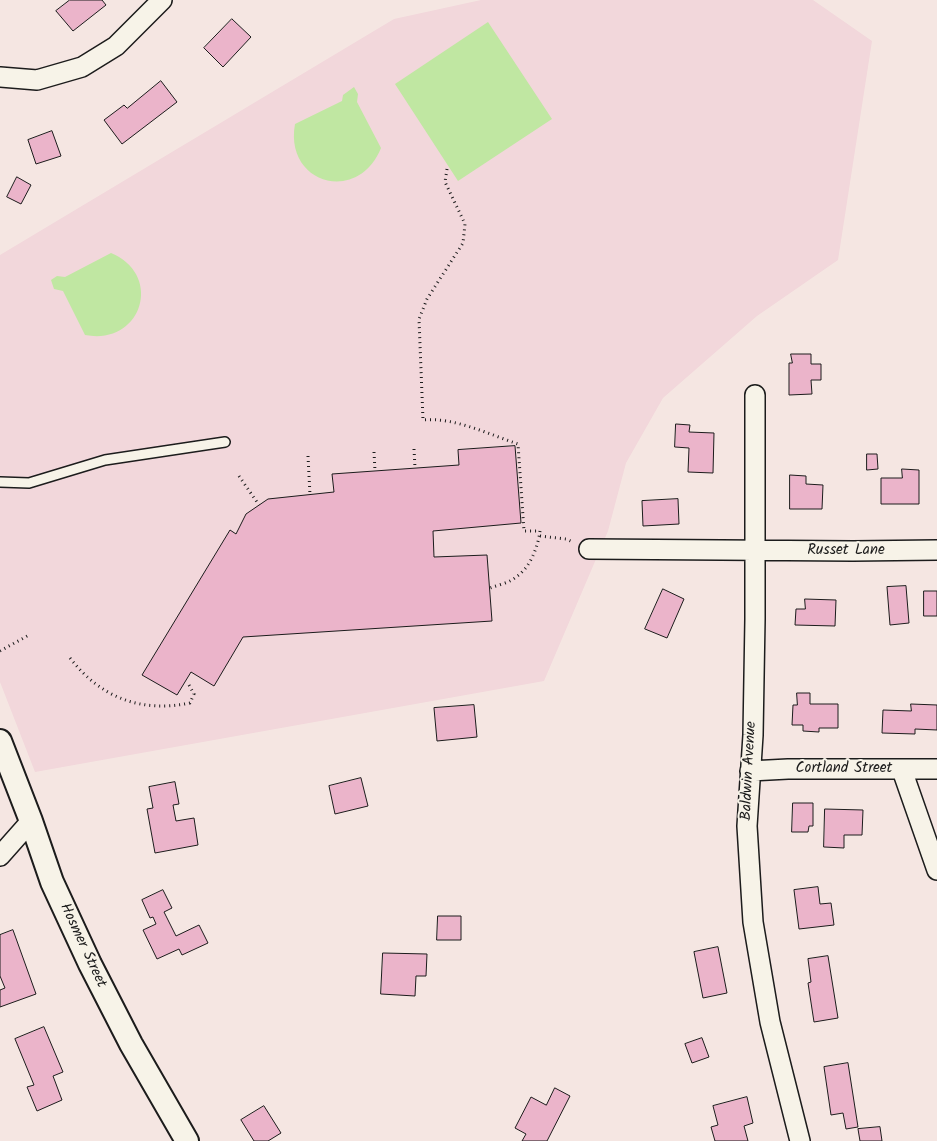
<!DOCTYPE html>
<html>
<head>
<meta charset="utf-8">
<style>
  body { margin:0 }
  canvas { display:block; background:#f5e6e2 }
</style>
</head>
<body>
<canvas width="937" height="1141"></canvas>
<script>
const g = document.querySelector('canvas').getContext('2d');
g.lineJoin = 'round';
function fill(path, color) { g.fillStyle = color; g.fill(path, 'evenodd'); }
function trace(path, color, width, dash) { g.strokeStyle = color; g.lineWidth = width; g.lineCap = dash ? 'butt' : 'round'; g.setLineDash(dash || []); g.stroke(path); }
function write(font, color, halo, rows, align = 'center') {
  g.font = font + ' Kalam,sans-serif'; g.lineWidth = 4; g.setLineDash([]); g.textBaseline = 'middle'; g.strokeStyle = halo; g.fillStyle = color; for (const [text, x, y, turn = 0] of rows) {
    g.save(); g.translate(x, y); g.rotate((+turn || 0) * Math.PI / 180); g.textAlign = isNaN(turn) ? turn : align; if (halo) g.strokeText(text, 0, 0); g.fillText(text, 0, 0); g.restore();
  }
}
const built = new Path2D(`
  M481 0H813L872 41 838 260 757 316 663 398 626 463 608 531 544 681 35 772 0 682V255L394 19Z`);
const green = new Path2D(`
  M488 22 552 119 458 181 395 84Z
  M354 87 358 94 357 102 381 148C358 205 284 184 295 124L342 101 343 95Z
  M111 253C164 275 142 346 85 335L63 291 54 289 51 280 57 276 65 277Z`);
const building = new Path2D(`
  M70 0H102L106 5 73 31 56 11Z
  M232 19 251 37 223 67 204 48Z
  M161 81 177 102 122 144 104 120 124 105 127 108Z
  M52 131 61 156 36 164 28 140Z
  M17 177 31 185 21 204 7 197Z
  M791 354H811V364H821V380H811L812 394 789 395V363H792Z
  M676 424 690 425 689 432 714 433 713 473 688 472 689 448 675 447Z
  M515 446 521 523 433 531 434 557 487 555 492 621 243 637 214 686 191 672 177 695 142 675 230 530 236 534 246 514 268 499 334 492 332 474 459 465 458 450Z
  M867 454H877L878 469 867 470Z
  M902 469 919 470V504H881V478H902Z
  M790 475 806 476V484L823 485 822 509H790Z
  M678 499 679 524 643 526 642 501Z
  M906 586 909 623 890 625 887 587Z
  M663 589 684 599 667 638 645 629Z
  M924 591H937V616H924Z
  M805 599 836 600 835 626 795 625 796 609H805Z
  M797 693H810V704H838V728H819V732L803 731V725H792L793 705H797Z
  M911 704 937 705V730L915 729V734L882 733 883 710 911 711Z
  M474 705 477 737 437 741 434 708Z
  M361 778 368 806 335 814 329 786Z
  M175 782 179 804 173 805 176 821 194 818 198 845 155 853 147 809 153 808 149 787Z
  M793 803H813V826H809L808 832H792Z
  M825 809 863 810 862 835H844V848L824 847Z
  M818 887 820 904 831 903 834 925 799 929 794 890Z
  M163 890 172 908 164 912 176 936 199 925 208 943 182 955 179 949 157 959 143 930 156 924 153 917 150 918 142 900Z
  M438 916H461V940H437Z
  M13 930 36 994 0 1007V990L5 988 0 976V935Z
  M718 947 727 993 703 998 694 952Z
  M383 953 427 954 426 976H416L415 996 381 994Z
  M828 956 838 1018 814 1022 808 983 811 982 808 959Z
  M44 1027 63 1072 53 1076 62 1100 37 1111 27 1087 34 1085 15 1039Z
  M702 1038 709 1057 692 1063 685 1044Z
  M848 1063 858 1127 846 1129 843 1113 831 1115 824 1067Z
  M555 1088 570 1096 547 1141H522L526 1134 515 1128 531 1097 546 1105Z
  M747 1097 753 1123 744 1126 748 1141H715L711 1127 718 1125 713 1106Z
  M264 1106 281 1133 268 1141H254L241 1120Z
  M880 1127 882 1141H860L858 1129Z`);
const path = new Path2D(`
  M447 169 445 182 465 224 463 243 427 299 419 319 423 420C454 417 488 434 518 444L524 531H540C538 547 530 568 516 577 509 583 498 585 490 588
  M414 449 415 468
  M374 452 375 471
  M308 456 310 495
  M239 476 259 505
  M540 536 566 539 573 542
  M0 651 29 635
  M70 658C101 698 141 713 190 703L194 694 189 685`);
const service = new Path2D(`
  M0 482 29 483 105 460 225 442`);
const minor = new Path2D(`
  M0 77 37 80 82 67 116 46 162 0
  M755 395V619L753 735 747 826 753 922 770 1022 800 1141
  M589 549 853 551 937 550
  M902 770 937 870
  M750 771 788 769H937
  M0 856 31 821`);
const tertiary = new Path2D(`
  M0 741 31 821 52 882 90 964 131 1044 187 1141`);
const streetNames = [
  ["Russet Lane",846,551],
  ["Cortland Street",844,769],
  ["Baldwin Avenue",750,771,-87],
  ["Hosmer Street",82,946,65]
];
fill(built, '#f2d7db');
fill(green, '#c0e7a2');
fill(building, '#ebb4ca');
trace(building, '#1c1c1c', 1);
trace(service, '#1c1c1c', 12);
trace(minor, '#1c1c1c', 22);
trace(tertiary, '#1c1c1c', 26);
trace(path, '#1c1c1c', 3, [1, 4]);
trace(service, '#f7f3e8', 9);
trace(minor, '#f7f3e8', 19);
trace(tertiary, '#f7f3e8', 22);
write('15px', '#1c1c1c', '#f7f3e8', streetNames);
</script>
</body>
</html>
